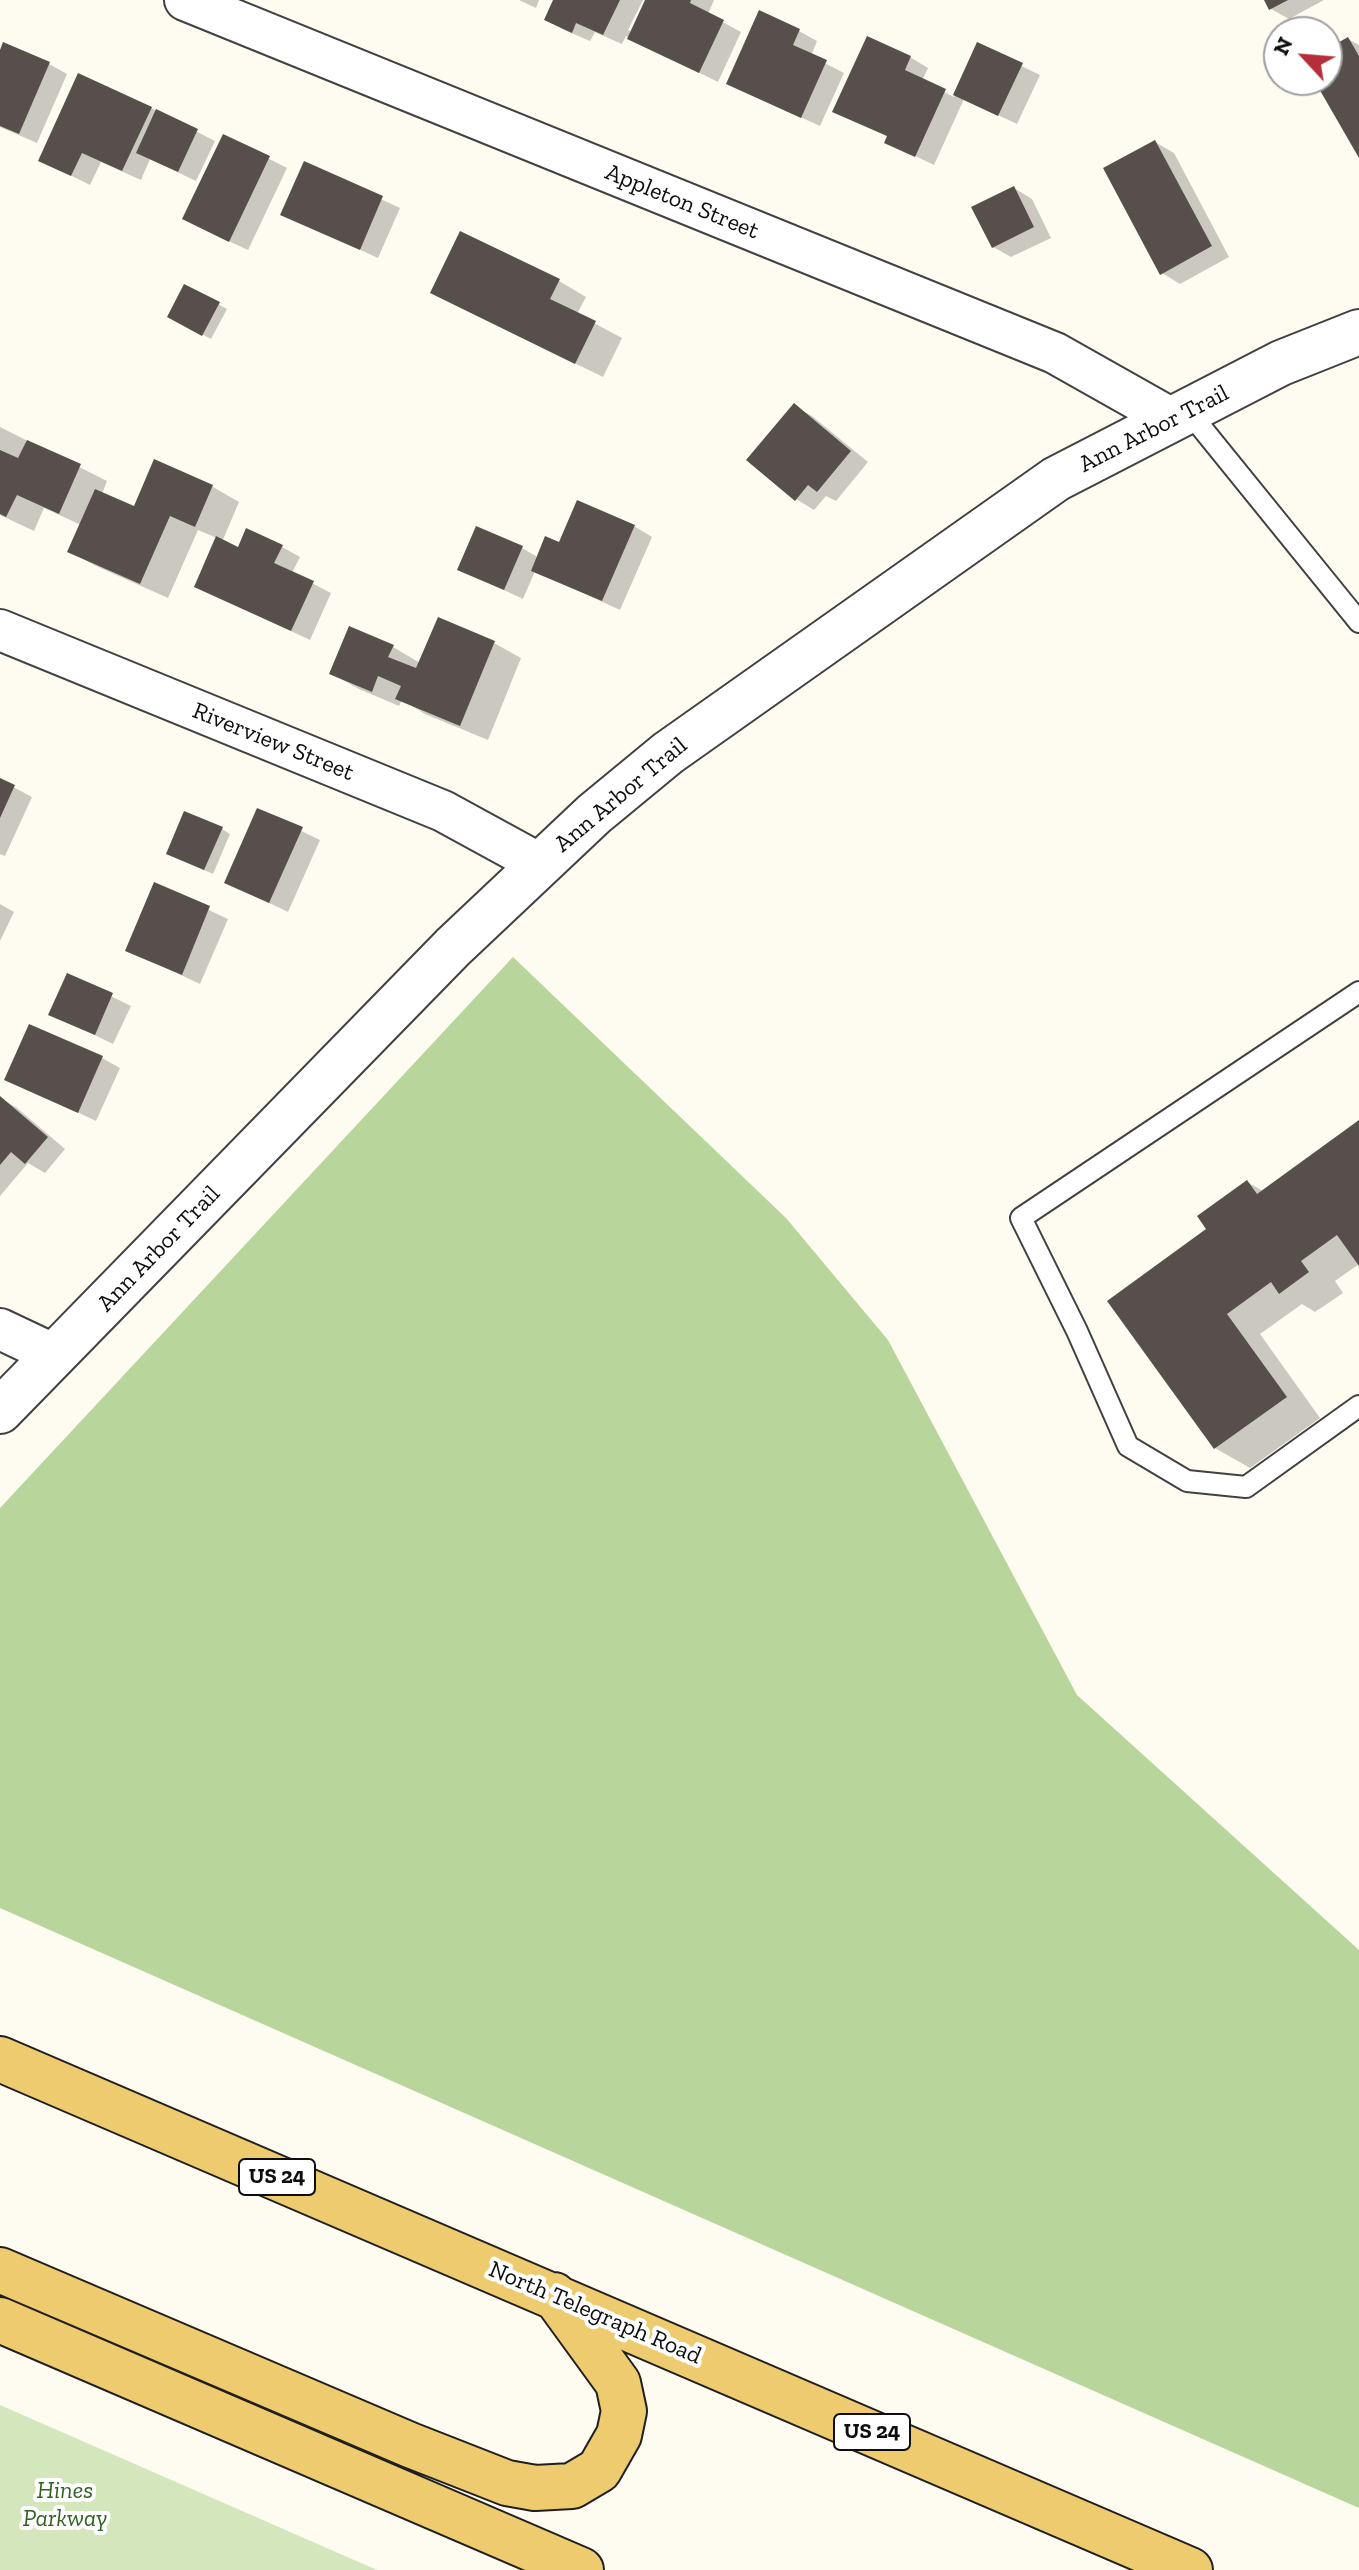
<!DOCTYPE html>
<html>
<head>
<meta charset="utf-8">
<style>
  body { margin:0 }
  #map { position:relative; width:1359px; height:2570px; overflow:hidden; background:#fefbf0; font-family:"Zilla Slab",serif }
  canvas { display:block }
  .north { position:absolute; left:1263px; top:16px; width:80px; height:80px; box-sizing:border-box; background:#fff; border:2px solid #9f9f9f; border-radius:50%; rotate:296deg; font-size:22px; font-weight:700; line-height:32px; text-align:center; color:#0e0e0e }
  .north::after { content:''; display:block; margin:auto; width:28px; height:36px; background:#b52f3a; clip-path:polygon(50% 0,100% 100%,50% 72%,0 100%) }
</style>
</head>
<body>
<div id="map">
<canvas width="1359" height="2570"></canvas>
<div class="north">N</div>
</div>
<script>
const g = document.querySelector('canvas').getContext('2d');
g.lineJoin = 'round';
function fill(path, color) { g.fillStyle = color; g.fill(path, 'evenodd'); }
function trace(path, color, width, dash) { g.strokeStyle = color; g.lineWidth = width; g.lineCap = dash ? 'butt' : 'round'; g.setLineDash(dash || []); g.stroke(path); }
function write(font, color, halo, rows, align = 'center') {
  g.font = font + ' "Zilla Slab",serif'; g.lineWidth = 8; g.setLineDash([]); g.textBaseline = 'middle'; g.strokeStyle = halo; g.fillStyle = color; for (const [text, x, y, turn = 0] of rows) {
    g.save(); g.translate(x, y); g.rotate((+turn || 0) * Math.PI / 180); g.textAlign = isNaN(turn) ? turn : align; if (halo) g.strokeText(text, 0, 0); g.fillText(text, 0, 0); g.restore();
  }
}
const green = new Path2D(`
  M0 2405 377 2570H0Z`);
const forest = new Path2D(`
  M513 957 786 1218 888 1340 1077 1695 1359 1950V2508L0 1908V1508Z`);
const shadow = new Path2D(`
  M519 0H539L536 8Z
  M555 0H643L628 30 632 32 647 0H714L708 14 741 32 718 82 626 36 622 44 595 32 590 41 564 30 546 20Z
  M1266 0H1324L1289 19 1271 9Z
  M799 31 817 41 811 56 844 73 820 126 747 93Z
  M1348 39 1359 45V154L1316 80H1327V52Z
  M978 45 1040 75 1017 124 964 99 934 165 886 142 889 137 835 111 910 57 928 68 922 81 954 97Z
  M0 55 49 64 67 74 37 143 0 127Z
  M151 108 215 141 196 181 150 159 141 180 101 162 90 185 40 160Z
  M224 136 287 168 248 250 203 229Z
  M1155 142 1174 153 1229 257 1180 284 1162 273Z
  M305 164 400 208 378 258 283 214Z
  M1014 188 1032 199 1051 238 1011 257 993 247Z
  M559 281 586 297 577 314 622 338 603 377 460 307Z
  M185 286 227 309 211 339 169 316Z
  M794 406 812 416 868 462 836 501 826 496 814 510 796 499Z
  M0 427 107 481 102 494 135 509 155 462 213 487 239 502 222 542 239 549 247 531 282 547 300 557 292 573 331 593 310 640 196 586 217 538 198 530 168 598 96 566 69 551 81 525 44 508 34 531 0 515Z
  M634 526 652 537 620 610 535 571 523 599 459 569 522 548 539 558 560 544Z
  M439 620 494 643 521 658 488 740 425 714 402 700 399 706 359 689 332 674 393 647 420 663Z
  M0 780 32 797 5 856 0 854Z
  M258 810 320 840 288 912 226 882Z
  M222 829 230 834 213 874 177 858Z
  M155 885 228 919 200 984 128 950Z
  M0 904 14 912 0 941Z
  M68 975 131 1006 113 1044 51 1014Z
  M102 1058 120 1068 96 1121 7 1079Z
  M0 1098 17 1108 65 1149 45 1173 28 1163 0 1196Z
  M1359 1122V1264L1335 1281 1343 1293 1315 1312 1302 1304 1260 1334 1320 1418 1250 1468 1215 1448 1209 1230 1247 1182 1263 1191Z`);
const building = new Path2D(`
  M553 0H620L603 35 576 23 572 33 544 20Z
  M645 0H691L690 3 724 20 699 73 627 39Z
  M1264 0H1288L1269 10Z
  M759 10 800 29 793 45 827 60 801 118 726 84Z
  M867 36 911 56 905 70 946 89 915 157 884 143 887 136 832 112Z
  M1348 37 1359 56V158L1314 80H1327V49Z
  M3 42 50 62 19 134 0 126V50Z
  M977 42 1023 63 998 116 953 95Z
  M78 73 152 107 122 171 82 153 71 176 38 161Z
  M156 109 198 129 178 172 136 153Z
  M223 134 270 156 229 242 182 219Z
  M1155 140 1212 246 1160 275 1103 168Z
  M304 161 383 196 360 250 280 215Z
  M1014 186 1034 227 992 248 971 207Z
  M460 231 560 279 550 299 596 321 575 364 430 293Z
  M184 284 220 302 202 336 167 317Z
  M794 403 851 451 817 492 808 485 795 501 746 460Z
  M27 440 81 464 59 514 17 495 6 517 0 514V450L18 458Z
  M154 459 213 485 195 527 170 516 140 584 67 552 95 489 134 506Z
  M577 500 635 525 602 601 531 571 545 536 559 542Z
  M476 526 523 546 504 590 457 570Z
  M246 528 283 545 274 563 314 581 291 631 194 587 216 536 238 547Z
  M438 617 495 641 460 726 395 699 401 686 378 676 372 692 329 674 349 626 394 645 388 657 416 668Z
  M0 778 15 785 0 818Z
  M257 808 303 827 269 903 224 883Z
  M184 811 223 827 204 870 166 854Z
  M154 882 210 906 182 975 125 951Z
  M67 973 113 993 95 1035 48 1015Z
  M29 1024 103 1056 78 1113 4 1080Z
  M0 1096 48 1137 25 1164 11 1152 0 1165Z
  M1359 1120V1266L1337 1235 1301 1261 1309 1272 1279 1294 1271 1282 1227 1314 1287 1397 1214 1449 1107 1301 1206 1229 1197 1216 1247 1180 1257 1194Z`);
const service = new Path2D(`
  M1188 411 1359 622
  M1359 992 1021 1218 1077 1331 1128 1446 1187 1481 1246 1487 1359 1406`);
const minor = new Path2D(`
  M185 0 1055 353 1172 419
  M0 630 443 811 540 864
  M0 1329 55 1355`);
const tertiary = new Path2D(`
  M0 1411 453 947 594 814 668 753 1056 479 1281 363 1359 332`);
const primary = new Path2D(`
  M0 2059 1190 2570
  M0 2270 410 2445 507 2483 535 2488 572 2486 599 2470 619 2435 624 2411 618 2383 554 2295
  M0 2320 581 2570`);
const shields = [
  [277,2177,76],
  [872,2432,76]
];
const shieldNames = [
  ["US 24",277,2177],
  ["US 24",872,2432]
];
const streetNames = [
  ["Appleton Street",682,202,22],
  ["Ann Arbor Trail",1154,429,-27],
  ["Riverview Street",273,742,22],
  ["Ann Arbor Trail",621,795,-40],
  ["Ann Arbor Trail",159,1249,-46],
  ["North Telegraph Road",595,2313,23]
];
const parkNames = [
  ["Hines",65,2491],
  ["Parkway",65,2519]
];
fill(green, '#d4e7bc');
fill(forest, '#b8d69c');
fill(shadow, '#0003');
fill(building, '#564f4b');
trace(service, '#414141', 24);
trace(minor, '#414141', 44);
trace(tertiary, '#414141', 48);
trace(primary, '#1f1f1f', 48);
trace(service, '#fff', 20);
trace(minor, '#fff', 40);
trace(tertiary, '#fff', 44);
trace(primary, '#efcb6f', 44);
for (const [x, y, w] of shields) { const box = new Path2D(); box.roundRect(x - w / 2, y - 18, w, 36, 6); g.fillStyle = '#fff'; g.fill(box); trace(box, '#0e0e0e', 2); }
write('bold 22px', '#0e0e0e', null, shieldNames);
write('24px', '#0e0e0e', '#fff', streetNames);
write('italic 24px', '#326222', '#fff', parkNames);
</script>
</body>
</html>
